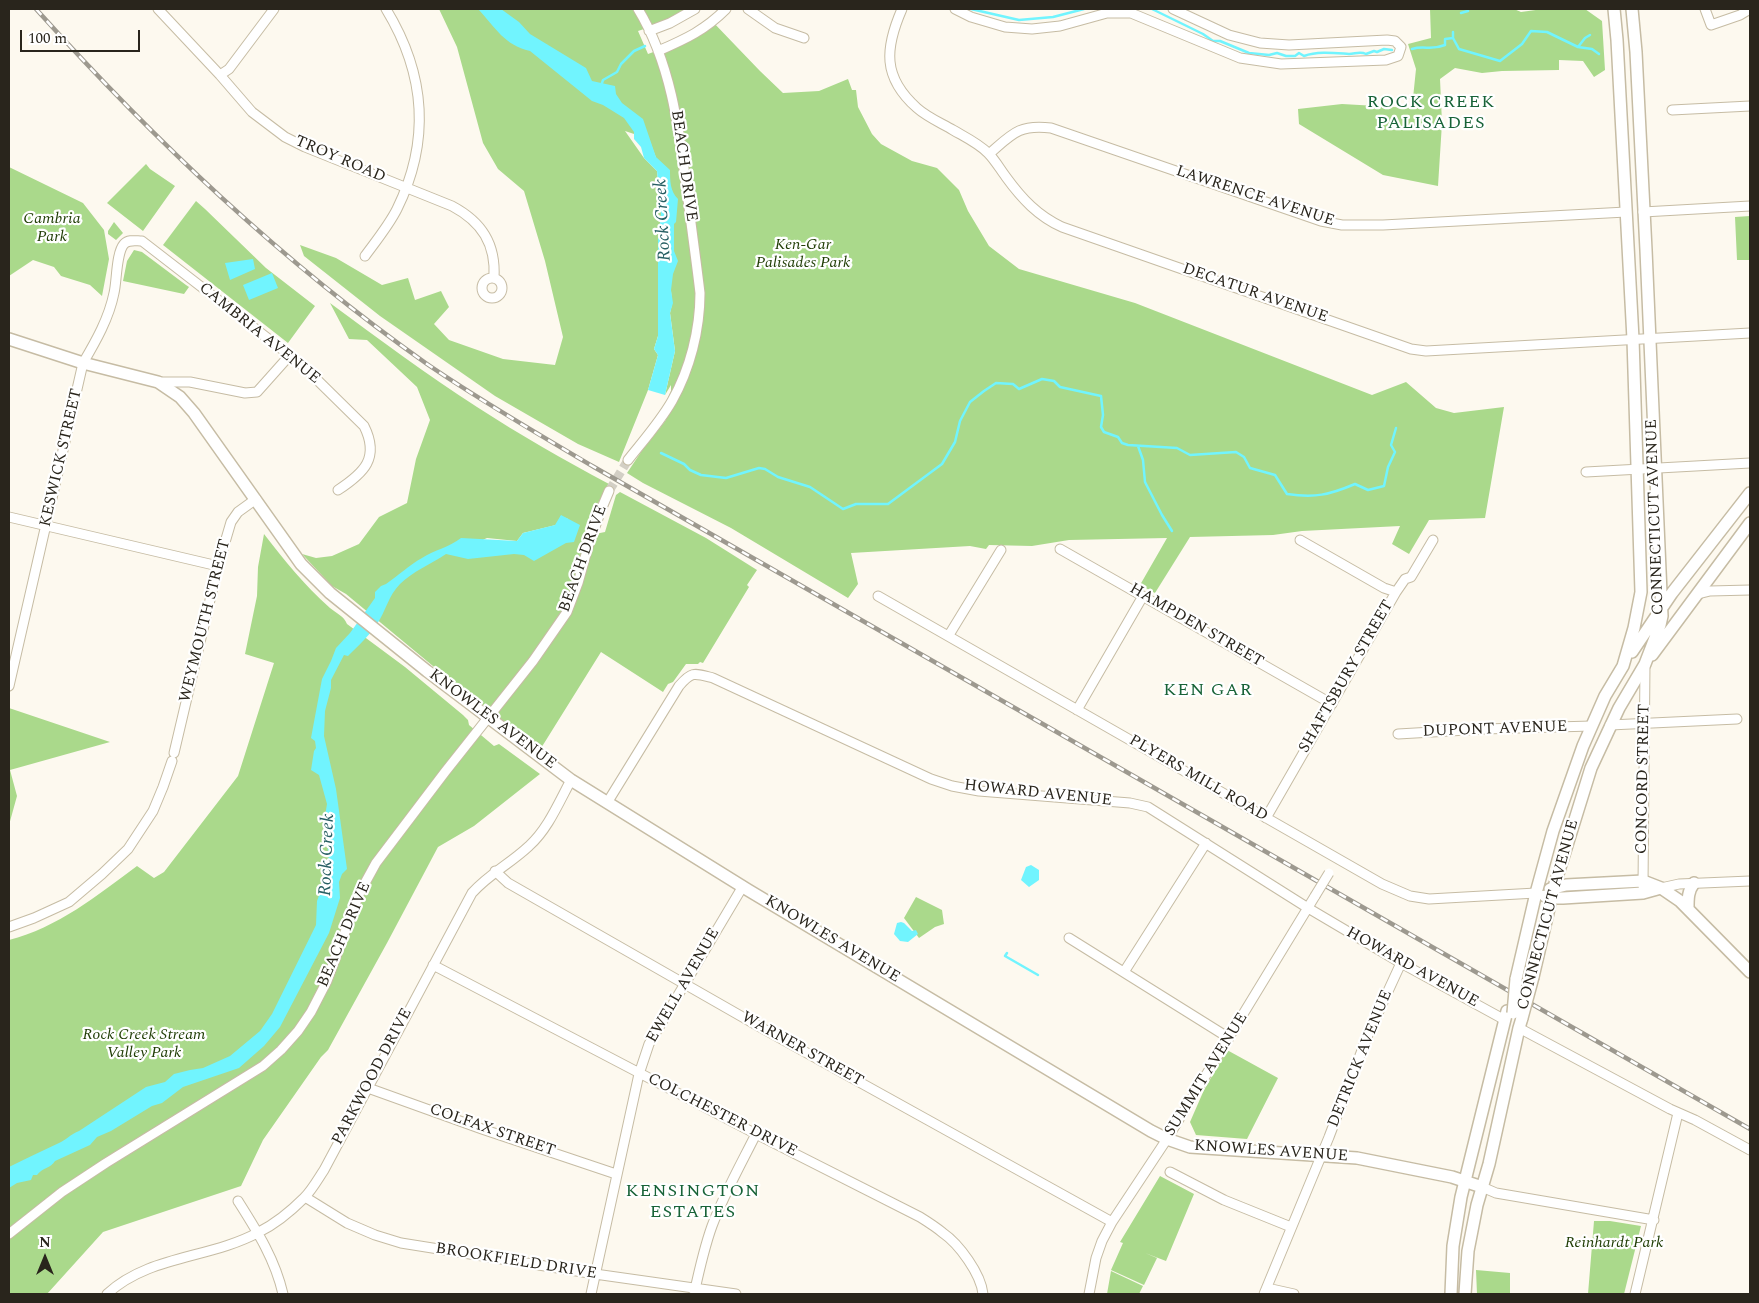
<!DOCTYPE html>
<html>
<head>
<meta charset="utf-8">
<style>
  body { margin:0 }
  #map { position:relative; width:1759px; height:1303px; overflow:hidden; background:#fdf9ef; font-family:Spectral,serif }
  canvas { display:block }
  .frame { position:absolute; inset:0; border:10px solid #29251c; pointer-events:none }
  .north { position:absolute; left:20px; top:1233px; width:50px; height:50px; -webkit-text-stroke:4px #fff; paint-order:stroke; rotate:0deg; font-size:14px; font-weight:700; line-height:20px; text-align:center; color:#29251c }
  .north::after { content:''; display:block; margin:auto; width:18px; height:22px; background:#29251c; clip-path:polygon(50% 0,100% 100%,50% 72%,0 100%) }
  .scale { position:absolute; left:20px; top:30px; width:120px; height:22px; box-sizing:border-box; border:2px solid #29251c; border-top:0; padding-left:6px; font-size:15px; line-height:18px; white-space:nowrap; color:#29251c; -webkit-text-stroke:4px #fff; paint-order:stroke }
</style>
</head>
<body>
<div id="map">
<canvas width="1759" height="1303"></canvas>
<div class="frame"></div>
<div class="north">N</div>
<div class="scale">100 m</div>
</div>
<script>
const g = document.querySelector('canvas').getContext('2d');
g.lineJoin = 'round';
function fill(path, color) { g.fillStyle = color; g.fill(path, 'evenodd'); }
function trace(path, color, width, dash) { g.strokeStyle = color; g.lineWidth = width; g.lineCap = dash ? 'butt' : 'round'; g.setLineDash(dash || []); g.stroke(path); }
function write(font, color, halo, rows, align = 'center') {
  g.font = font + ' Spectral,serif'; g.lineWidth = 4.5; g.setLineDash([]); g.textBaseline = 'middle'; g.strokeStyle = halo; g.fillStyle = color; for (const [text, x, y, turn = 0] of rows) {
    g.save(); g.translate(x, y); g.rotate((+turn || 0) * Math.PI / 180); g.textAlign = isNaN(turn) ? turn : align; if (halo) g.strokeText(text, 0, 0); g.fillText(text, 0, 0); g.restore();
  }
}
const green = new Path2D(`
  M439 9H689L662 23 638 31 648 54 675 44 711 20 760 71 783 93 819 91 848 79 852 90H856L858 107 872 134 881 144 912 161 937 168 959 190 968 211 989 246 1019 269 1135 303 1372 395 1406 382 1436 408 1454 413 1504 407 1485 518 1429 520 1409 554 1392 544 1400 526 1302 531 1273 535 1190 537 1155 593 1140 585 1167 538 1069 540 1032 546 989 545 986 549 970 546 851 553 858 584 848 598 731 528 643 483 627 473 643 449 666 420 660 416 671 391V385L665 395 675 351 670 313 672 304 662 174 649 139 625 131 644 158 657 171 661 214 658 240V336L654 349 658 355 648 390 619 462 578 444 495 396 380 316 304 256 300 245 336 258 382 285 408 278 415 300 441 291 449 307 434 324 449 340 503 359 555 365 563 337 545 261 524 191 498 169 483 143 457 47Z
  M1430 9H1514L1521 12 1543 9H1585L1602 21 1605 70 1594 77 1583 61 1559 60V70L1502 71 1482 73 1455 68 1440 79 1442 123 1438 186 1383 175 1299 124 1298 109 1342 104 1412 108 1416 69 1408 44 1431 38Z
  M146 164 150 169 175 186 143 231 107 203Z
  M9 167 83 203 104 230 109 259 102 296 90 285 61 276 54 267 33 260 9 276Z
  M196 201 205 209 266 268 315 306 288 343 163 245Z
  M1750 216V260H1737L1735 217Z
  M114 222 123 233 116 240 108 234V231Z
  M134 250 142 252 186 285 189 287 184 294 123 281 127 261Z
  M330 303C379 339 427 375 477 407 520 435 564 460 609 484L590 517 585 536 605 532 616 495 620 492 706 538 757 570 747 585 749 587 703 663 700 662 698 664H686L673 682 668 684 663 692 601 652 538 753 346 594 332 586 302 554 316 558 332 556 359 544 379 517 407 503 416 459 430 420 417 387 367 340 349 339ZM561 516 568 519 555 541 476 543 487 538 517 541 523 533 556 525Z
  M264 534C285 561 304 585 330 608 336 613 344 616 347 624L405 667 463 715 468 720 469 725 494 746 499 744 540 774 474 826 438 847 387 943 328 1050 321 1057 263 1140 241 1186 103 1232 47 1294H9V940C57 928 98 895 137 866L154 878 164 872 238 776 274 663 245 654 257 596 258 567Z
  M9 708 110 742 10 770 17 796 9 825Z
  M916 897 942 910 944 924 935 927 919 938 904 918Z
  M1227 1050 1278 1078 1247 1139 1196 1135 1190 1122 1204 1090Z
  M1160 1176 1194 1194 1166 1261 1145 1253 1157 1258 1144 1285 1111 1270 1123 1243 1120 1242Z
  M1594 1221H1610L1641 1226 1624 1294H1588Z
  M1476 1270 1510 1273V1294H1477Z
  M1111 1271 1143 1286 1139 1294H1107Z`);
const water = new Path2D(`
  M478 9H501L519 22 530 34 586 68 592 81 615 86 616 94 622 103 643 119 656 157 670 170C670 181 670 191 678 199L676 222 674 224V251L678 261 673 274 671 290 673 303 670 313 675 351 665 395 648 390 658 355 654 349 658 336V240L661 214 657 171 644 158 641 147 634 139V132L624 118 603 105 592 101 530 51C504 45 496 28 478 9Z
  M253 259 255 269 230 280 225 263Z
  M272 273 278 288 249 300 243 285Z
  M561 515 580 525 574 542 566 543 534 561 524 555 514 554 468 559 446 554C431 564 412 572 400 584 388 596 386 611 377 624 369 636 358 646 348 656L344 655 331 680V688L325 711 324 736 336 789 347 869 342 874 339 882 340 898 329 933 280 1027 264 1046 239 1068 183 1087 162 1103 152 1106 111 1131 97 1137 90 1145 55 1161C51 1168 42 1168 37 1175H33L31 1180 17 1183 9 1188V1167C25 1159 42 1151 59 1143 66 1140 71 1134 79 1131L146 1087 165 1082 174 1074 190 1070 203 1068 230 1056 260 1031 272 1014 316 925 317 901 324 882 330 875 325 816 327 804 319 775 311 770 314 751 316 748 315 741 311 738 322 679 331 661 336 648 350 633 375 598V592L381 586 386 584C398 576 409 565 422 558 434 550 450 547 461 538L517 541 523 533 555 525Z
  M1031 865 1039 870V880L1029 887 1021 880 1026 867Z
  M901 922 904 923 912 931 916 930 918 934 908 942 900 941 894 934 897 923Z`);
const stream = new Path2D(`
  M971 9 1019 20 1053 17 1084 9
  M1152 9 1203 34 1213 41H1220L1249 53 1269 55 1277 53 1286 56H1295L1299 53 1304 56C1318 51 1334 53 1349 54 1355 54 1360 51 1366 54L1374 51 1377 52 1384 49 1392 50
  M1461 13 1468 11
  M1453 38 1459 49 1500 61 1522 44 1531 31 1547 32 1578 47 1585 38 1590 35
  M1578 47 1592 49 1599 54
  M1412 49C1425 45 1430 51 1445 45V39L1453 38V32
  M601 86 603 80 617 72 621 64 634 51 645 46
  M1138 446 1143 460 1145 482 1162 515 1172 531
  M661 453 684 464 690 470 701 475 726 478 759 468 765 469 778 477 810 487 843 509 856 504H888L942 464 955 442 960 421 970 402 984 391 996 383 1013 384 1019 389 1042 379 1054 381 1060 387 1101 396 1103 415 1101 427 1104 432 1118 437 1122 443 1128 445 1177 448 1190 455 1236 452 1244 457 1250 468 1275 475 1287 494C1315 498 1329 495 1355 484L1368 490 1384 486 1388 467 1395 452 1391 445 1396 428
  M1007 953 1005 956 1038 975`);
const minorTunnel = new Path2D(`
  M609 491 628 460`);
const minor = new Path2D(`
  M158 9 220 75 252 112 285 137 305 147 452 206C482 222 496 244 494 278
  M748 9 775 28 804 38
  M902 9C885 48 882 77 917 108 927 117 941 123 953 130 965 137 978 143 988 153 995 160 1000 169 1006 177 1022 199 1038 216 1062 227L1411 349 1426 351 1750 333
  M955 9 971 17 1005 27 1032 29 1060 26 1107 13H1131L1240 58 1281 64 1386 60 1398 56 1401 47 1395 41 1387 40 1289 45 1260 43 1229 35 1173 9
  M1705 9 1711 25 1740 15 1750 9
  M649 31 670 23 695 9
  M658 51C686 39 705 30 726 9
  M220 75 229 69 274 9
  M1672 110 1750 106
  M989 154C1012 134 1019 124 1051 128L1321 221 1342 225H1383L1626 212
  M1643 212 1750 206
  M365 256C376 241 389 225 397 209 431 140 425 73 386 9
  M482 288a10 10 0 1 1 20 0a10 10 0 1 1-20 0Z
  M158 382H190L245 393 257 392 290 355
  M628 460C643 441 660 422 672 401 690 369 700 330 700 293 696 259 691 225 687 191 679 129 671 63 638 9
  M1586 472 1750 463
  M9 517 218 566
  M1300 540 1384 588 1396 592
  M1060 549 1332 704
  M1698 594 1710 591 1750 590
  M878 596 1382 884 1410 896 1429 899 1536 893
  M949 635 1001 550
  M9 686 83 363C96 341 109 318 114 293 117 281 116 253 124 244 129 239 136 241 142 241L301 364 364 426C380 458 364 473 338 490
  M1077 710 1143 596
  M1610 725 1737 719
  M1398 734 1484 729 1592 726
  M174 753 218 566 231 522 238 512 256 499
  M607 803 679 686C692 671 694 673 713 678L931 779 952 786 979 791 1130 803 1148 807 1308 908 1401 963 1505 1020
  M1266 818 1396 592 1405 579 1411 577 1433 540
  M495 871 508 883 760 1027 1112 1222
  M1643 886 1645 664
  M1661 888 1679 884 1750 881
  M9 927 34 918 69 902 102 874 128 849 153 811 163 787 172 761
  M1069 938 1229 1038
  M433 965 756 1134 920 1217C928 1222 936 1227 943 1233 959 1244 981 1274 983 1294
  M1124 972 1206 843
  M1519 1028 1670 1109 1695 1120 1750 1150
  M368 1088 482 1129 616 1174
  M1170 1172 1224 1200 1291 1227
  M1482 1187 1496 1193 1654 1220
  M305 1197 347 1223 375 1235 401 1243 595 1274 736 1294
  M238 1201C257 1231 275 1259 283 1294
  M9 1234 62 1192 106 1163 263 1066 281 1050 298 1031 311 1012 327 981 359 894 376 863 445 772 533 661 567 612 578 583 588 547 601 510 609 491
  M1267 1288 1294 1294
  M107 1294C149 1255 210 1259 259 1232 275 1224 291 1211 304 1198 312 1190 318 1179 324 1170L472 893C490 873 510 864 529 846 548 829 559 802 571 780
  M591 1294 639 1074 649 1044 743 886
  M694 1294C699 1271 704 1248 712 1226 724 1194 741 1164 756 1134
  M1089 1294 1096 1258 1102 1241 1112 1222 1167 1139 1315 896
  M1264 1294 1329 1137 1367 1037 1401 963
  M1635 1294 1678 1113`);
const major = new Path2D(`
  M9 339 83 363 158 382 180 397 194 413 301 564 330 593 427 671 571 780 748 890 1151 1131 1167 1139 1190 1147 1357 1158 1452 1177 1482 1187
  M1632 652 1672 593 1750 493
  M1652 655 1750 523
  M1550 889 1566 885 1643 881 1661 888 1680 901 1750 972
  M1545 896 1551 898H1563L1643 893 1661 888
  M1688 908C1688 898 1688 891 1694 883
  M1533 977 1554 887 1591 768 1619 708 1645 664 1660 625 1662 616 1646 250 1636 52 1632 9
  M1516 979 1536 893 1553 831 1583 746 1605 696 1623 666 1634 628 1641 592 1633 339 1617 40 1614 9
  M1451 1294 1453 1246 1461 1197 1507 1011
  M1465 1294 1468 1251 1477 1205 1489 1164 1519 1028 1522 1018`);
const rail = new Path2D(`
  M36 9C155 141 281 261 427 364 481 401 538 434 594 467L1750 1129`);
const minorBridge = new Path2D(`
  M1315 896 1329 873`);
const majorBridge = new Path2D(`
  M1513 1013 1516 979
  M1522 1018 1533 977`);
const streetNames = [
  ["TROY ROAD",340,160,23],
  ["BEACH DRIVE",683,166,82],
  ["LAWRENCE AVENUE",1255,197,18],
  ["DECATUR AVENUE",1255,294,19],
  ["CAMBRIA AVENUE",259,334,39],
  ["KESWICK STREET",62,458,-77],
  ["CONNECTICUT AVENUE",1656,517,-92],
  ["BEACH DRIVE",584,559,-70],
  ["WEYMOUTH STREET",206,621,-76],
  ["HAMPDEN STREET",1196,626,30],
  ["SHAFTSBURY STREET",1347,677,-60],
  ["KNOWLES AVENUE",492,720,37],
  ["DUPONT AVENUE",1495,730,-2],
  ["PLYERS MILL ROAD",1198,779,30],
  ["CONCORD STREET",1644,779,-89],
  ["HOWARD AVENUE",1038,794,6],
  ["CONNECTICUT AVENUE",1549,915,-75],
  ["BEACH DRIVE",345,935,-67],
  ["KNOWLES AVENUE",832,940,31],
  ["HOWARD AVENUE",1412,968,29],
  ["EWELL AVENUE",684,986,-60],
  ["WARNER STREET",802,1050,29],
  ["DETRICK AVENUE",1361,1059,-68],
  ["SUMMIT AVENUE",1207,1075,-58],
  ["PARKWOOD DRIVE",373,1077,-62],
  ["COLCHESTER DRIVE",722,1116,27],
  ["COLFAX STREET",492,1131,19],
  ["KNOWLES AVENUE",1271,1152,4],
  ["BROOKFIELD DRIVE",516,1262,9]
];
const parkNames = [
  ["Cambria",52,220],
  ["Park",52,238],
  ["Ken-Gar",803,246],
  ["Palisades Park",803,264],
  ["Rock Creek Stream",144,1036],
  ["Valley Park",144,1054],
  ["Reinhardt Park",1614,1244]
];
const neighbourhoodNames = [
  ["ROCK CREEK",1431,103],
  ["PALISADES",1431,124],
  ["KEN GAR",1208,691],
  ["KENSINGTON",693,1192],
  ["ESTATES",693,1213]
];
const waterNames = [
  ["Rock Creek",664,220,-93],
  ["Rock Creek",328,855,-88]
];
fill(green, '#aad98b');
fill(water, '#71f4fe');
trace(stream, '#71f4fe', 2.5);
trace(minorTunnel, '#d3cfc5', 9, [9, 4.5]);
trace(minor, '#c6bca4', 11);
trace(major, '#c6bca4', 14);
trace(minor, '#fff', 9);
trace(major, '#fff', 11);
trace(rail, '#9d998f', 4.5);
trace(rail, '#fff', 2.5, [8]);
trace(minorBridge, '#c6bca4', 11, []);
trace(majorBridge, '#c6bca4', 14, []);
trace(minorBridge, '#fff', 9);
trace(majorBridge, '#fff', 11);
write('16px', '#29251c', '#fff', streetNames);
write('italic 16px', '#223f07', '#fff', parkNames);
g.letterSpacing = '1px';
write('18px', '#186338', '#fff', neighbourhoodNames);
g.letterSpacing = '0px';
write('italic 18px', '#275f63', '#fff', waterNames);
</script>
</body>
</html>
